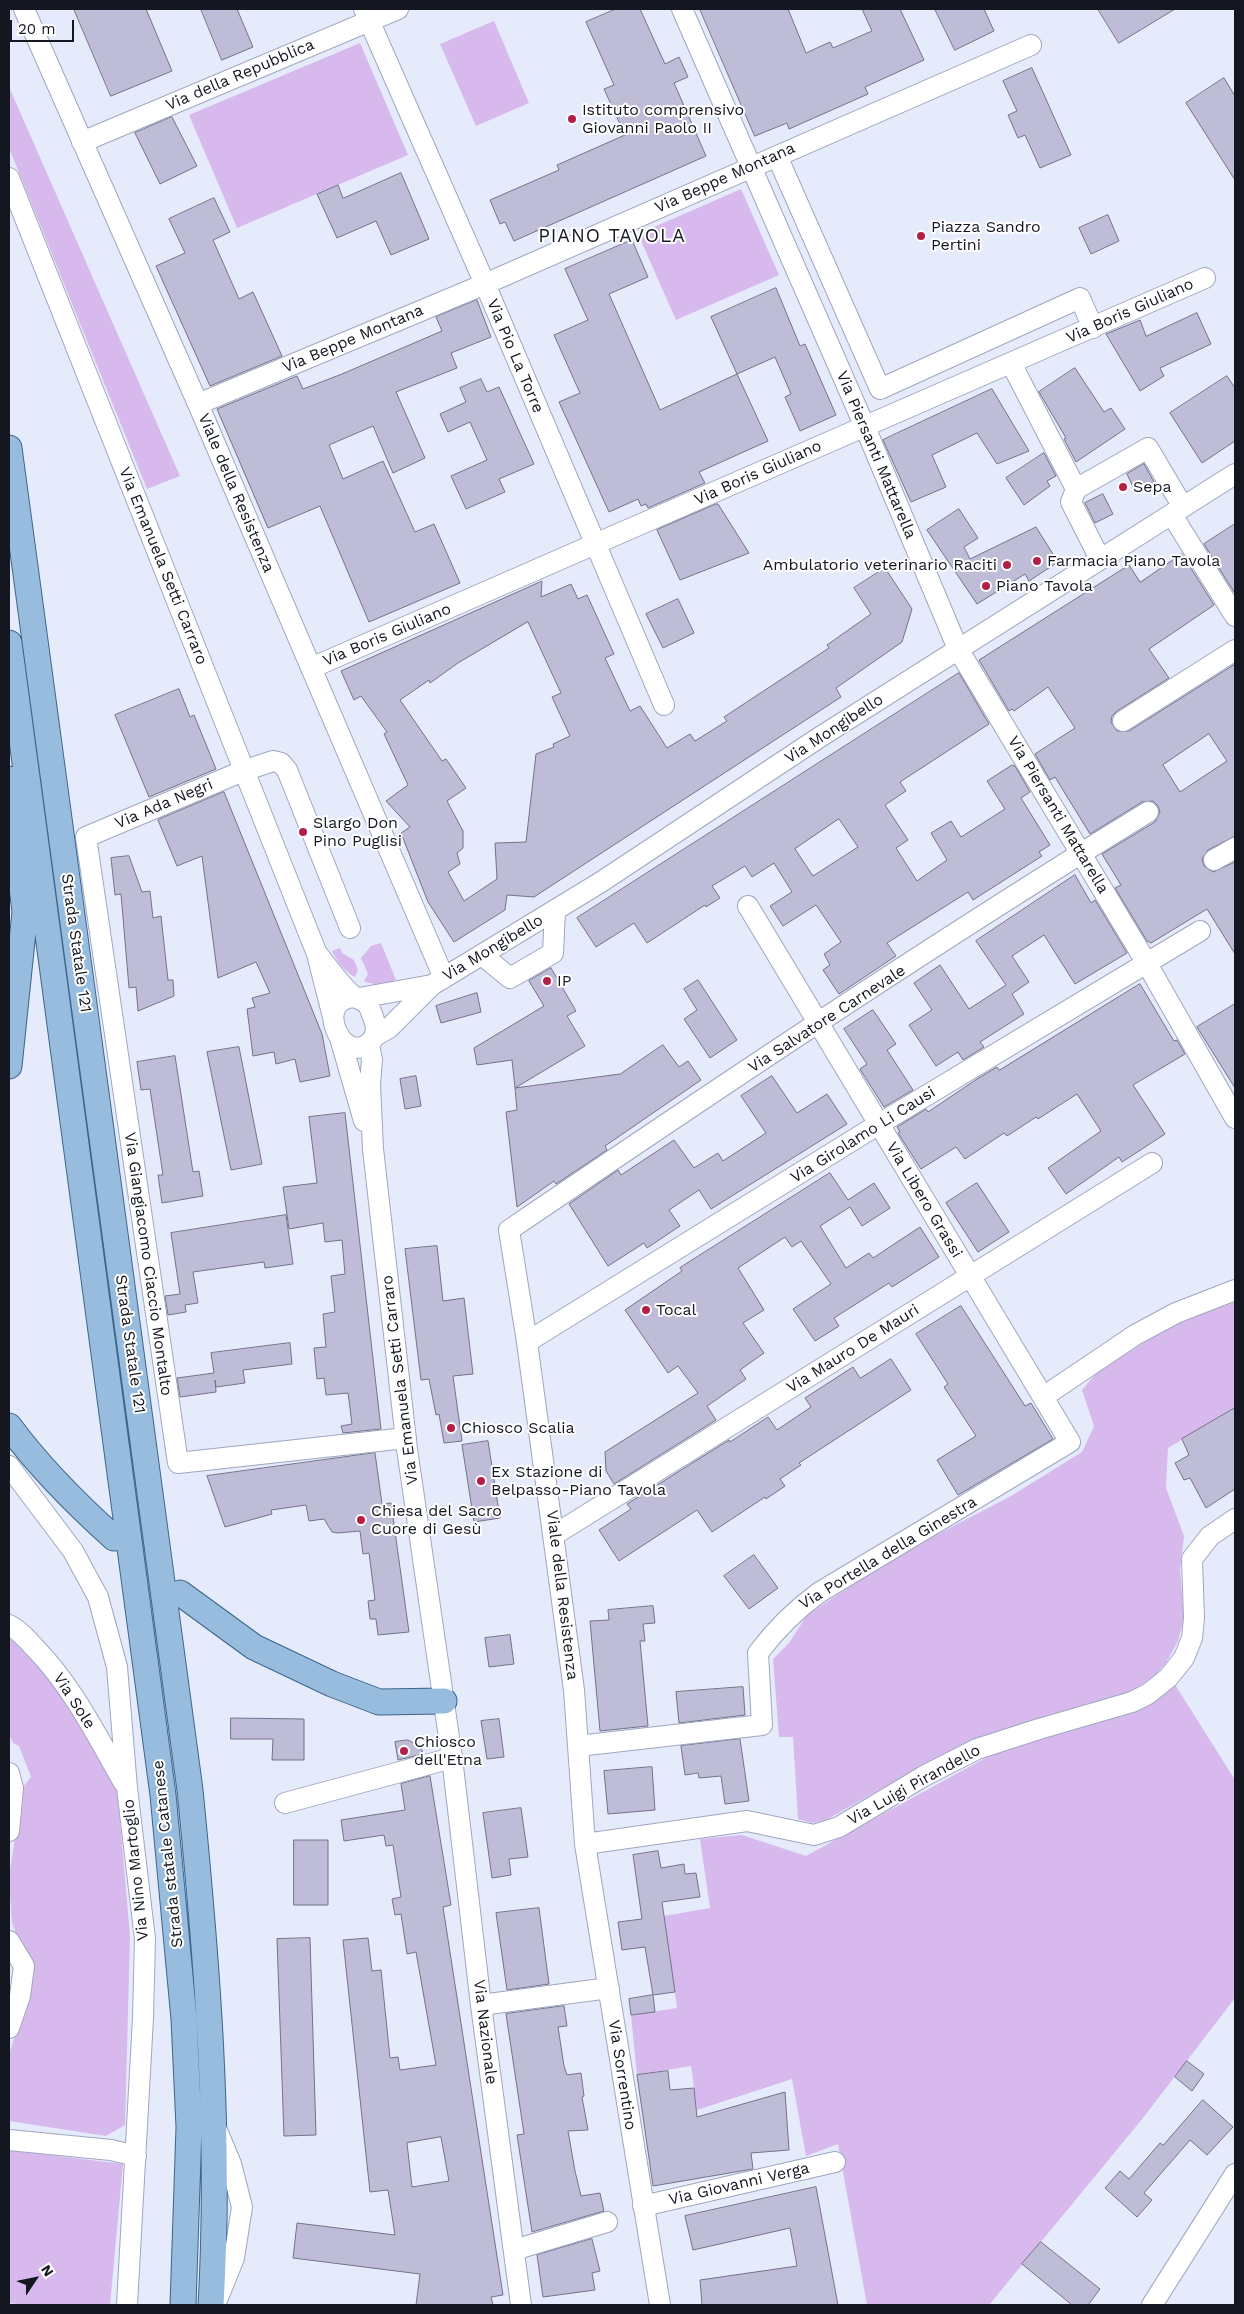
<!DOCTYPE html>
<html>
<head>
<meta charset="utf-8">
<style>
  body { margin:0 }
  #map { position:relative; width:1244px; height:2314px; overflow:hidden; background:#e5ebfb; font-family:"Work Sans",sans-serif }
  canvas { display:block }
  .frame { position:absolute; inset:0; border:10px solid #141720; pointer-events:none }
  .north { position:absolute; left:10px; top:2254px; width:50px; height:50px; -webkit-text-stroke:4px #fff; paint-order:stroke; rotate:56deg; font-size:14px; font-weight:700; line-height:20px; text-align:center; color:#141720 }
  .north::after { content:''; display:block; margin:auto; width:18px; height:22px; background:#141720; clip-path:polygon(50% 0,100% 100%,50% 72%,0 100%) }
  .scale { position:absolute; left:10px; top:20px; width:64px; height:22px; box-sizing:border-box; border:2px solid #141720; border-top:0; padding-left:6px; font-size:15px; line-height:18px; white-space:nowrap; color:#141720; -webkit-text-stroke:4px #fff; paint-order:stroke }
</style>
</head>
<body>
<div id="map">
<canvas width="1244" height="2314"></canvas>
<div class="frame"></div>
<div class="north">N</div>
<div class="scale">20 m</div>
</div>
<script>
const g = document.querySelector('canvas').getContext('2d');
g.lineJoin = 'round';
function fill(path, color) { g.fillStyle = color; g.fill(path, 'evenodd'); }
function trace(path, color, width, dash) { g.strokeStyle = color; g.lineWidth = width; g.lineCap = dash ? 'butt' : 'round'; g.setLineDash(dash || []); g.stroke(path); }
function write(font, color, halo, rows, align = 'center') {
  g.font = font + ' "Work Sans",sans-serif'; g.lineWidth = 4; g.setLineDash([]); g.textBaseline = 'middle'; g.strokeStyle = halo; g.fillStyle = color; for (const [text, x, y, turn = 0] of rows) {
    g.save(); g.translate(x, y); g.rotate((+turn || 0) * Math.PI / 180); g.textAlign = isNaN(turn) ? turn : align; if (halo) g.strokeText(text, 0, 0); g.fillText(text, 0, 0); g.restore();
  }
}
const green = new Path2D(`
  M494 21 529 103 476 126 440 44Z
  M360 43 408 155 237 228 189 115Z
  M9 87 180 476 147 489 9 148Z
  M741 189 779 275 676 320 638 234Z
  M381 943 396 980C384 985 376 986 364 981L368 974 361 958 371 946Z
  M340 948 342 953 354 960 358 970 355 977C344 971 338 963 332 951Z
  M1235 1302V1408L1168 1448 1166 1488 1184 1536 1180 1570 1184 1618 1178 1641 1166 1663 1155 1675 1126 1696 956 1749 918 1768 826 1820 812 1823 798 1819 793 1737H779L773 1659 789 1643 807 1615 900 1554 1011 1496 1082 1452 1094 1426 1082 1390 1098 1371 1176 1323Z
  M9 1636 26 1650 49 1675 117 1786 130 1936 125 2125 106 2136 9 2121V2054L26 2003 31 1971 12 1923 9 1878 22 1788 31 1777 19 1746 13 1743 9 1734Z
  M1174 1683 1235 1780V1998L1143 2118 989 2305H867L838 2144 806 2156 792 2079 697 2110 691 2066 637 2075 631 2015 677 2008 664 1916 710 1908 700 1839 742 1835 806 1856 1000 1750 1139 1710 1153 1703Z
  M9 2150 123 2164 110 2305H26L9 2303Z`);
const building = new Path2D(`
  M74 9H146L172 71 111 96Z
  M201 9H237L253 47 222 60Z
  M616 9H640L665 64 679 57 688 77 674 83 706 156 514 241 505 222 500 224 490 200 559 170 557 165 625 135 604 89 614 85 586 22Z
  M700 9H788L806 53 830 42 833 48 872 31 862 9H900L924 60 865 87 868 94 789 129 787 123 755 136Z
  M935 9H984L994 31 955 50Z
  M1098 9H1175L1119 43Z
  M1032 68 1071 155 1040 168 1025 135 1018 138 1008 115 1017 111 1003 81Z
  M1224 78 1235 96V180L1186 103Z
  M172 117 197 166 160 184 135 133Z
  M401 173 429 239 391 255 376 221 337 238 317 194 338 185 343 198Z
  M214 198 230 232 213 240 239 299 253 292 282 356 210 386 156 266 185 253 169 219Z
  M1108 215 1119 241 1091 254 1079 228Z
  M632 240 648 277 609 294 660 410 737 374 768 441 699 472 705 483 648 508 646 504 641 506 638 499 609 512 559 402 580 393 554 335 588 320 565 269Z
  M776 288 800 346 805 344 836 415 800 431 785 397 791 394 775 357 737 374 711 317Z
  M477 300 491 337 451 353 457 368 396 392 425 458 393 473 373 426 329 445 343 479 383 461 415 532 434 524 460 583 369 622 320 506 268 528 217 409 297 376 303 389 342 374 442 331 436 317Z
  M1197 313 1211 344 1160 368 1164 376 1140 391 1106 334 1140 320 1146 336Z
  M1075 368 1104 412 1111 408 1125 429 1076 462 1064 439 1066 438 1039 392Z
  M1227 376 1235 388V441L1202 463 1170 413Z
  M481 379 487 392 499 387 534 464 499 479 505 492 466 509 451 476 487 460 470 422 448 432 440 414 466 402 460 388Z
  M992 389 1029 451 997 464 977 433 932 455 946 487 911 502 883 440Z
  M1044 453 1056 476 1047 481 1050 486 1024 505 1006 478Z
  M1144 464 1154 482 1135 491 1127 474Z
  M1103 494 1113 514 1095 523 1085 503Z
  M716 504H718L749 553 680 580 657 530Z
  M959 509 978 538 964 547 970 559 1036 527 1058 562 1029 581 1025 574 977 604 927 530Z
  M1235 524V591L1234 592 1204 544Z
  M1182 554 1214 605 1149 649 1169 678 1117 711 1112 716 1111 722 1117 731H1129L1235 664V836L1208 850 1202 859 1204 866 1213 872 1235 862V954L1207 909 1151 943 1147 941 1115 888 1121 885 1102 854 1155 822 1160 812 1158 806 1153 801 1142 802 1090 834 1055 777 1050 780 1035 754 1075 728 1048 687 1014 711 1012 709 1009 711 979 660 1129 565 1140 582ZM1209 734 1227 761 1180 792 1163 765Z
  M885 568 912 609 902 642 836 688 841 697 534 897 507 895 505 910 454 942 428 902 401 833 410 827 386 801 408 785 384 734 387 732 361 696 354 700 341 671 542 581 541 597 571 584 578 599 587 595 614 654 605 658 630 711 640 706 667 748 690 734 695 741 727 721 724 717 829 648 827 645 871 614 854 588ZM528 622 561 693 552 697 570 736 553 744 554 747 536 754 526 842 495 843 497 879 464 901 448 872 460 864 457 853 463 848V831L447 801 466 788 446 759 442 761 400 700 429 680 430 683 458 663Z
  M678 599 694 633 663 648 646 614Z
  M959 673 989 724 900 782 906 791 885 805 908 840 896 848 917 881 947 860 931 833 951 821 961 837 1005 809 987 781 1012 765 1015 766 1030 792 1021 798 1050 845 1039 852 1042 856 973 900 968 892 887 943 896 956 839 994 823 970 830 965 824 954 841 942 816 905 783 926 770 906 792 892 774 863 752 877 745 866 712 886 720 898 706 907 705 905 647 943 634 923 596 947 577 918ZM839 819 858 847 813 876 795 849Z
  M179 689 190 717 194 715 216 769 149 797 115 715Z
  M224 792 322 1034 330 1076 300 1082 295 1059 276 1064 274 1052 253 1056 247 1009 255 1007 252 998 270 993 256 962 218 978 202 856 177 866 158 820Z
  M129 856 142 892 150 891 153 918 161 916 168 980H173L174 996 138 1011 136 987 129 988 121 894 115 895 111 858Z
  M1075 875 1091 903 1095 900 1127 953 1075 984 1044 935 1012 956 1029 982 1012 994 1024 1014 980 1042 984 1047 963 1060 958 1052 936 1066 909 1025 932 1010 914 983 940 965 969 1009 1006 985 976 941Z
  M551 968 576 1011 567 1016 585 1046 515 1088 512 1060 477 1065 474 1048 544 1006 529 981Z
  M698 980 737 1040 710 1058 684 1019 697 1010 684 989Z
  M1140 984 1174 1041 1177 1040 1185 1054 1133 1085 1165 1134 1122 1162 1119 1157 1066 1194 1048 1168 1101 1131 1077 1094 1038 1119 1036 1117 1007 1136 1004 1133 965 1159 956 1147 921 1169 898 1133 900 1132 897 1127 926 1109 928 1112 977 1079 997 1067 999 1070Z
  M477 993 481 1012 441 1023 436 1006Z
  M1235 1004V1088L1197 1027Z
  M873 1010 896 1044 887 1050 913 1090 884 1107 860 1069 867 1064 844 1029Z
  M663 1045 679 1067 688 1061 701 1080 605 1146 607 1150 556 1184 554 1181 517 1207 506 1112 517 1110 515 1088 620 1074Z
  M239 1047 262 1164 231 1170 207 1052Z
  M175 1056 193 1172 199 1171 203 1196 162 1203 158 1175H163L150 1089 141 1090 137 1062Z
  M416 1076 421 1106 405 1109 400 1079Z
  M772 1076 797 1113 827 1094 847 1124 711 1209 699 1190 669 1210 680 1226 647 1248 644 1243 608 1266 569 1204 618 1170 621 1175 674 1140 694 1168 718 1153 723 1161 766 1133 741 1096Z
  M345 1113 381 1429 343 1433 341 1426 352 1424 348 1393 326 1395 324 1378 317 1379 314 1348 326 1347 323 1314 335 1312 331 1276 345 1274 342 1240 325 1242 323 1223 289 1229 283 1187 317 1183 309 1117Z
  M830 1173 848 1200 874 1183 890 1208 862 1226 850 1207 820 1226 846 1268 869 1253 873 1258 920 1227 939 1257 892 1287 889 1283 834 1318 839 1326 815 1341 793 1309 831 1284 801 1241 792 1247 785 1237 738 1268 764 1310 743 1323 764 1353 740 1370 746 1379 707 1406 716 1420 614 1484 606 1471 605 1452 698 1393 678 1366 668 1373 625 1310 682 1271 680 1268Z
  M977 1183 1009 1232 978 1252 946 1203Z
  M286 1215 293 1264 265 1268 264 1262 193 1272 198 1303 185 1305 186 1312 168 1315 165 1296 180 1294 171 1233Z
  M437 1246 443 1301 464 1298 473 1374 453 1376 462 1441 444 1443 439 1414 436 1415 429 1379 421 1380 405 1249Z
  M961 1306 1025 1406 1031 1403 1053 1439 958 1495 937 1460 976 1436 944 1387 948 1384 916 1334Z
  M290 1343 292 1364 243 1370 245 1383 216 1387 215 1380 216 1392 180 1397 177 1378 214 1373 211 1353Z
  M891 1359 911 1390 799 1463 801 1465 780 1479 785 1486 766 1499 765 1497 712 1532 697 1510 619 1561 599 1530 631 1509 627 1504 729 1440 730 1442 768 1417 777 1430 811 1407 805 1398 853 1367 860 1378Z
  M1235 1408V1489L1206 1508 1190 1478 1184 1480 1175 1463 1189 1455 1182 1439Z
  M488 1441 500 1518 474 1522 462 1445Z
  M375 1453 382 1504 391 1503 409 1632 378 1635 376 1619H370L368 1601 375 1600 369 1553 363 1554 360 1531 338 1533 332 1532 324 1519 309 1521 306 1505 271 1510 272 1514 225 1527 207 1476Z
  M754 1555 778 1588 749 1609 724 1576Z
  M653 1606 655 1623 643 1624 645 1641H640L648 1726 600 1731 590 1621 609 1620 608 1610Z
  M510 1635 514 1664 489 1667 485 1638Z
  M743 1687 745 1715 679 1723 676 1692Z
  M231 1718 304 1719V1760H272L273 1739H231Z
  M499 1719 504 1757 487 1759 481 1721Z
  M740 1739 749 1801 725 1804 721 1776 699 1778 698 1773 685 1775 681 1746Z
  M408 1740 421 1747 423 1754 398 1760 395 1742Z
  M652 1767 655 1810 608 1814 604 1771Z
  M430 1776 451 1905 443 1907 503 2295 491 2297 493 2305H416L420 2274 293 2258 297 2223 395 2235 388 2190 370 2192 343 1940 368 1938 372 1971 381 1970 390 2058 398 2057 400 2070 436 2065 416 1952 407 1954 401 1914 395 1915 392 1899 401 1897 393 1845 386 1846 384 1835 344 1841 341 1820 405 1810 401 1784ZM441 2137 449 2181 412 2187 407 2143Z
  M521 1808 528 1857 509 1859 511 1875 492 1878 483 1813Z
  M294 1840H328V1905H294Z
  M658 1851 661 1868 684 1864 685 1874 696 1873 700 1897 662 1902 675 1992 653 1995 645 1947 622 1950 618 1922 642 1919 633 1855Z
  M539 1908 549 1984 507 1990 496 1913Z
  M310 1938 316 2135 284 2136 277 1939Z
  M653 1995 655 2012 631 2015 629 1999Z
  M564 2006 567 2026 558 2027 564 2066 567 2075 581 2073 584 2096 582 2097 588 2130 568 2131 575 2171 581 2196 600 2193 604 2211 532 2232 517 2135 524 2134 506 2014Z
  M1187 2061 1204 2074 1192 2091 1175 2077Z
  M668 2071 670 2090 694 2088 697 2117 785 2092 789 2150 751 2153 753 2169 653 2186 637 2075Z
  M1203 2100 1233 2127 1207 2155 1190 2140 1144 2193 1152 2200 1137 2217 1105 2188 1120 2171 1129 2179 1160 2143 1163 2145Z
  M816 2187 838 2305H702L700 2280 797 2266 790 2228 693 2250 685 2216Z
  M592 2239 600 2271 592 2273 595 2290 543 2297 537 2255Z
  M1041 2242 1100 2289 1088 2305H1072L1022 2264Z`);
const minor = new Path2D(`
  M24 9 198 404 444 978
  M364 9 485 284 664 705
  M682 9 865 427 958 649 1146 962 1235 1118
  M82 142 398 9
  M777 156 880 389 1080 298 1093 328
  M9 178 317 954 333 1017
  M1011 363 1076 489 1071 502 1100 559
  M198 404 485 284 1031 45
  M1076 489 1148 448 1183 507
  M1172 515 1235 616
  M311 668 1205 278
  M1123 721 1235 650
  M1214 860 1235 848
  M350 928 287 770 281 763 273 761 243 771 86 837 178 1463 406 1438
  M482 955 510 978 553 953 555 911
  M319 956C327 966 345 991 355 997 360 1000 364 1000 368 1005 371 1010 373 1017 375 1023 377 1031 376 1038 369 1043 342 1066 312 999 355 997
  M359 998 432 985
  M375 1036 389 1028 432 985 601 882 820 737 1235 474
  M340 1038 364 1121
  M369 1044 372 1060 370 1084 373 1149 407 1449 452 1758 481 2005 521 2305
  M527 1342 879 1124 1200 931
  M1043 1397 1135 1335 1176 1313 1235 1290
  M9 1466 73 1551 98 1597 117 1667 127 1788 145 1939 143 2018 127 2305
  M554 1535 1152 1163
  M9 1625C19 1630 27 1639 35 1648 73 1687 97 1736 124 1783
  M578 1746 762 1725 758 1653C776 1629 795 1610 820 1592L1070 1442 748 906
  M9 1773 13 1788 9 1831
  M285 1803 452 1758
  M585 1844 747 1821 814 1835 839 1827 924 1776 977 1749 1039 1729 1132 1702 1148 1694 1168 1678 1184 1658 1192 1638 1194 1618 1192 1559 1210 1536 1235 1519
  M9 1941 24 1966 20 1996 9 2028
  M481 2005 609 1988
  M9 2140 111 2150 136 2156
  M643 2206 835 2162
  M514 2250 607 2222
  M215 2305 234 2258 242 2207 231 2164 216 2128
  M660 2305 585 1844 574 1690 527 1342 509 1230C720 1087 931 945 1148 812
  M1152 2305 1235 2174`);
const major = new Path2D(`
  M9 448 190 1790C207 1961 221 2133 211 2305
  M9 643 163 1795 184 2019 189 2127 183 2305
  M9 779 25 912 9 1066
  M9 1426C40 1468 75 1503 114 1538
  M180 1593 254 1647 332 1684 379 1702 444 1701`);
const markers = [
  [572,119,5,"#b22046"],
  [921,236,5,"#b22046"],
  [1123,487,5,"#b22046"],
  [1037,561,5,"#b22046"],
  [1007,565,5,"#b22046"],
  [986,586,5,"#b22046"],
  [303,832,5,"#b22046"],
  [547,981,5,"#b22046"],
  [646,1310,5,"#b22046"],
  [451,1428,5,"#b22046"],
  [481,1481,5,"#b22046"],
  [361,1520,5,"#b22046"],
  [404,1751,5,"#b22046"]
];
const streetNames = [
  ["Via della Repubblica",240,75,-23],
  ["Via Beppe Montana",725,178,-24],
  ["Via Boris Giuliano",1130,311,-24],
  ["Via Beppe Montana",353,339,-23],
  ["Via Pio La Torre",515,356,67],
  ["Via Piersanti Mattarella",876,455,67],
  ["Via Boris Giuliano",758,473,-24],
  ["Viale della Resistenza",236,493,67],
  ["Via Emanuela Setti Carraro",163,566,68],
  ["Via Boris Giuliano",387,635,-23],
  ["Via Mongibello",834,729,-33],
  ["Via Ada Negri",164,804,-23],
  ["Via Piersanti Mattarella",1058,815,59],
  ["Strada Statale 121",76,943,82],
  ["Via Mongibello",493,948,-31],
  ["Via Salvatore Carnevale",827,1019,-33],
  ["Via Girolamo Li Causi",863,1135,-32],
  ["Via Libero Grassi",924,1200,59],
  ["Via Giangiacomo Ciaccio Montalto",148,1264,82],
  ["Strada Statale 121",130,1344,82],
  ["Via Mauro De Mauri",853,1349,-32],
  ["Via Emanuela Setti Carraro",400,1380,-97],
  ["Via Portella della Ginestra",888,1553,-31],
  ["Viale della Resistenza",562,1595,83],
  ["Via Sole",74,1701,57],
  ["Via Luigi Pirandello",914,1785,-29],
  ["Strada statale Catanese",168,1854,-96],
  ["Via Nino Martoglio",136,1870,-96],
  ["Via Nazionale",485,2032,83],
  ["Via Sorrentino",622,2075,81],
  ["Via Giovanni Verga",739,2184,-13]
];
const poiNames = [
  ["Istituto comprensivo",582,110],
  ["Giovanni Paolo II",582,128],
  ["Piazza Sandro",931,227],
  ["Pertini",931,245],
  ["Sepa",1133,487],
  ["Farmacia Piano Tavola",1047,561],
  ["Ambulatorio veterinario Raciti",997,565,"right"],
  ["Piano Tavola",996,586],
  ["Slargo Don",313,823],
  ["Pino Puglisi",313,841],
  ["IP",557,981],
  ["Tocal",656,1310],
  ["Chiosco Scalia",461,1428],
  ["Ex Stazione di",491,1472],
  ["Belpasso-Piano Tavola",491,1490],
  ["Chiesa del Sacro",371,1511],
  ["Cuore di Gesù",371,1529],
  ["Chiosco",414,1742],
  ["dell'Etna",414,1760]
];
const quarterNames = [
  ["PIANO TAVOLA",612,236]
];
fill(green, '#d7b9ee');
fill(building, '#bebcd6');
trace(building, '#74728a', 1);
trace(minor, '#9da7bf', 22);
trace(major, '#3c658c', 27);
trace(minor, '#fff', 20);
trace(major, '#97bcdd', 25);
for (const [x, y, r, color] of markers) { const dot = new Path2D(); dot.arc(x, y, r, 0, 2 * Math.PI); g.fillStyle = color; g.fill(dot); trace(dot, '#fff', 2); }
write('16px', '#141720', '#fff', streetNames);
write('16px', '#141720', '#fff', poiNames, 'left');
g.letterSpacing = '1px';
write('19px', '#141720', '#fff', quarterNames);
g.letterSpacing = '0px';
</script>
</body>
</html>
